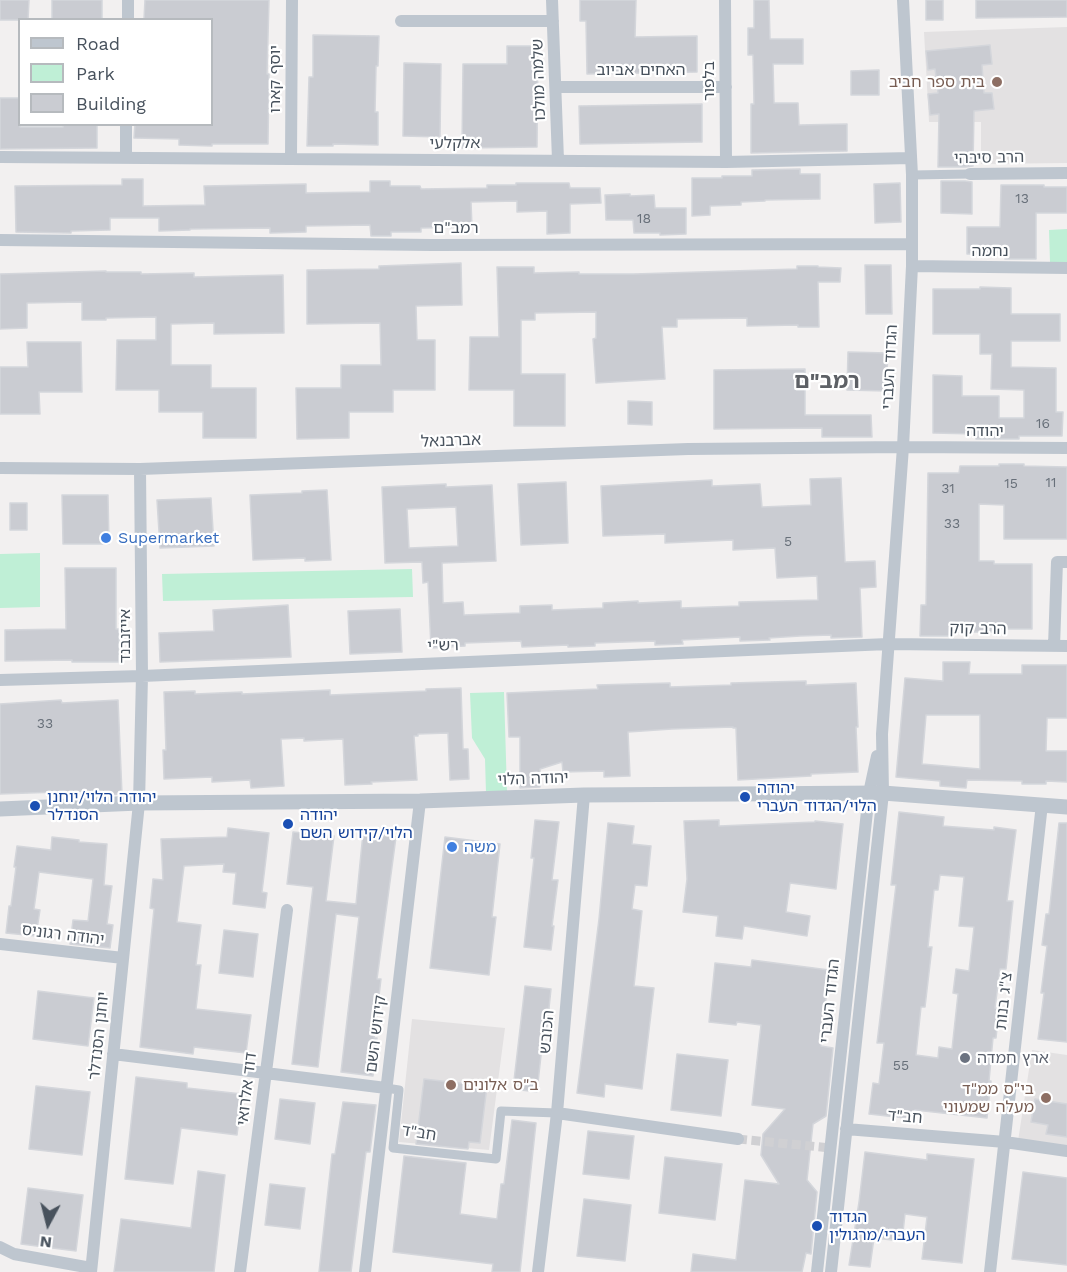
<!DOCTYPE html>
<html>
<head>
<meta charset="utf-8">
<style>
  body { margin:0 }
  #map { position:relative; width:1067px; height:1272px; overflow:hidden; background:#f2f0f0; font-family:"Work Sans",sans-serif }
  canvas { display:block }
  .legend { position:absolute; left:18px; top:18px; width:195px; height:108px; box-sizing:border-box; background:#fff; border:2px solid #b6babe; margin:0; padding:8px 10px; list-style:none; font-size:18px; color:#48525d }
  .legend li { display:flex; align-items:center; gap:12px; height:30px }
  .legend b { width:30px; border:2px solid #b6babe }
  .north { position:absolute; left:18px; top:1194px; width:60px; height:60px; -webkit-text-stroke:4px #fff; paint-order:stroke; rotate:187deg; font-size:16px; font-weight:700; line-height:24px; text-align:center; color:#48525d }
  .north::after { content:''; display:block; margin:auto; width:21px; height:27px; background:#48525d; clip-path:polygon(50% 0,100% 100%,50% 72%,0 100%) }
</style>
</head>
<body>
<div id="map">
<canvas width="1067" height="1272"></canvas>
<ul class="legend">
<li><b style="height:8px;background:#bec6cf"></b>Road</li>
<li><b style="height:16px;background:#bfefd6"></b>Park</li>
<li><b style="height:16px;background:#caccd2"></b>Building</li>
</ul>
<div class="north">N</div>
</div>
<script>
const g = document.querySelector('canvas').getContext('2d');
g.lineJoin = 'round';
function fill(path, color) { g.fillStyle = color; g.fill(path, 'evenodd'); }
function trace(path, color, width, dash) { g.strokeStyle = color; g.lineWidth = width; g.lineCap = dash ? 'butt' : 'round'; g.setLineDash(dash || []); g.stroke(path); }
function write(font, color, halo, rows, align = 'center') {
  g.font = font + ' "Work Sans","Noto Sans Hebrew",sans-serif'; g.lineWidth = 4.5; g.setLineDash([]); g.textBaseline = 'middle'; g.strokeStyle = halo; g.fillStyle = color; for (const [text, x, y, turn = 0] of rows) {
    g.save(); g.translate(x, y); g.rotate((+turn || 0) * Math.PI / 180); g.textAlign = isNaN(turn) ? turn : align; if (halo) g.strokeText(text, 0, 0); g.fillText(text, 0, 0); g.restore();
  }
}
const education = new Path2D(`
  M1067 27V163L981 164V122H929L924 32Z
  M412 1019 505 1028 489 1150 399 1142Z
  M1032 1050 1067 1055V1148L1018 1141Z`);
const green = new Path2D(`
  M1067 229V262H1050L1049 230Z
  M40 553V607L0 608V554Z
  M412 569 413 597 163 601 162 574Z
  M504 692 507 792 486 793 485 759 472 738 470 693Z`);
const building = new Path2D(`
  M0 0H29L28 20H0Z
  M52 0H102V20H52Z
  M145 0H269L267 74H269L268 144H212V146L179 145V139L134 138 135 124H212V19H144Z
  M580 0H636L635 37 697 36V72L587 74 586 21H580Z
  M754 0H769L770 39H803V64H773L774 103H798L799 125 847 124V151L751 153V104H754L753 55H748V28H754Z
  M926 0H943V20H926Z
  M976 0H1067V17L976 18Z
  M313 35 379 36 378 66H376L375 112H378V145L333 144V146H307L309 77H313Z
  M990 45 992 64 982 65 984 93H992L994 109 974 111 973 166 965 167H938L939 114 930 115 928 94 938 93 935 69 928 70 926 51Z
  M507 46H538L537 147 462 148 463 64H507Z
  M404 63 441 64 440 137 403 136Z
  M879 70V95H851V71Z
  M0 98H20V127H63V124H97V148L0 149Z
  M702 104V142L580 144 579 106Z
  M800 169V174H820V199L765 200V201L741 202V205L710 206V215L692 216V178H722V176H752V170Z
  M122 179H143V206L205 205 204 186 306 184V193L370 192V181H390V186H420L421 189 487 188V185H516V183H569L570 188H600L601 203 570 204V233L547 234V211L517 212V201L471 202 472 227 421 228V232H391V236H371L370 225 306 226V232L270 233V228L190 229V230L159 231V218H110V230L71 231V233L16 232 15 186 122 185Z
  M941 181H965L972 182V214L941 213Z
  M900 183 901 222 875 223 874 184Z
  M1001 185H1044V187H1067V213H1036V259H1005V254H967V227H1000Z
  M630 194V196L654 195 655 208H686V234L660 235V233H634L633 220H606L605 195Z
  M461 263 462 305 416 306 417 340H435V390H393V412H349V438L297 439 296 388H341V365H381L380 323 307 324V270L379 269V266Z
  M865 265H891L892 314H866Z
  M797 266H818V267L841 268 840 282H818L819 327H798V325L747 326V318L677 319V327H662L665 379 596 383 593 339 596 338V312L535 313V320H521V374H565V426H514V390H469L470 337H499L497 267H534V273L579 272V274H634L797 269Z
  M106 271V272H141V274L194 273V277L283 275 284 333 214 334V323L171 324V365H211V388H256V438H203V412H159V390H116L117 340H156V317L106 318V320H82V302L27 303V328L0 329V274Z
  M980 287 1011 288V314H1060V341H1011V367L1056 368V412H1063L1062 436H1019V439H976V434L933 433V375L962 376V396H999V418H1024V390L991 389 992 354H980V334H933V289H980Z
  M27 342H81L82 392H39L40 414H0V367H28Z
  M848 352 888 353 886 391 847 390Z
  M805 369V415H871L872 437H822V428L714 429V370Z
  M628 401 652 402V425L628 424Z
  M999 464H1024V466L1067 467V539H1004V505L979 504V561H994V564H1032V629H994V632H953V636H920L921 605H926L928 473H959L960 466H999Z
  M841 478 845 562 875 561 876 587 860 588 862 637 831 638V635L800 636 769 638 770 640 740 641V637L682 640 683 644 655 645V641L595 643V646L568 647V645L522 647 521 641 465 643V646L431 648 428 582 423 583 422 562 385 563 382 487 446 484V487L492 485 496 561 442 563 443 603 463 602 464 615 520 613V606L552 605V610L603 608V603L638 601V603L681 601V608L739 606V602L818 600 817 576 777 578 775 548 733 550V540L665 543V534L603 536 601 486 712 480V486L760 484 762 507 811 505 810 479ZM456 507 458 546 409 548 407 509Z
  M566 482 568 543 521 545 518 484Z
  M327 490 331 560 305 561V558L253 560 250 495 302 493V491Z
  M62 495H108L109 544H63Z
  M211 498 214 546 160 548 157 500Z
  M10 503H27V530H10Z
  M65 568H116V629H119V662H72V660L5 661V630L66 629Z
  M288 605 291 657 160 662 159 633 214 631 213 610Z
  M400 609 402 652 350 654 348 611Z
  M943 662H970L969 674H1022V665H1067V718H1047L1046 751H1067V782L1046 781V784H1022V781L967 780 966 788 940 786V781L896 777 905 678 943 681ZM926 715H980V769L922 764Z
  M806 681V685L856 683 858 727H856L858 772 811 774V776L738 780 736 728H733V727L672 729 628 732 630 776 604 777V771L563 772 562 762 540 769V787L520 788V737H509L507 693 598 689 597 685 632 684 670 683V687L731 685V683Z
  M461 688 463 749H468L469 779 450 780 448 733 418 734V736H414L417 780 371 782 372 784 345 785 343 739 304 741V738L281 739 284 786 251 788 250 780 212 782V777L164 779 163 750H166L164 692 195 691V694L242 692V694L330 690V695L426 691V689Z
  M61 700 62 703 118 700 122 794 86 796V791L0 794V704Z
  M899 812 944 817 943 826 994 830V827L1016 830 1007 901H1013L1006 969H1000L995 1008 999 1009 996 1038H993L989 1081H991L987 1118 915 1110 914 1119 869 1114 873 1083 879 1084 884 1043H877L896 885H891ZM940 875 964 877 959 926 974 927 969 971 956 969 953 993 958 994 952 1049 939 1047 938 1058 916 1055 921 1007H925L932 947H928L934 890H938Z
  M535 820 559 822 552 880H558L552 926H554L551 950 524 947 534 858H531Z
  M719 820V826L815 822V821L843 824 836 889 790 883 786 912 810 916 807 936 744 926 742 939 716 936 718 916 683 912 687 879 684 821Z
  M608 823 634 826 632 844 651 846 647 886 635 885 632 909 642 911 634 986 654 988 642 1089 605 1084 604 1097 577 1093 599 919Z
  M1059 823H1067V1042L1038 1039 1044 993H1041L1047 946 1042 945 1046 914H1049Z
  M228 828 269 833 262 892 267 893 265 908 233 904 236 873 223 872 224 864 184 866 177 922 201 925 196 965H201L196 1009 251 1015 246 1053 194 1047 193 1054 140 1047 154 909 150 908 153 879 163 880 161 839 227 837Z
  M293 832 334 836 326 901 356 904 363 833 396 837 377 979H381L374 1038H377L373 1076 341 1072 359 917 336 914 318 1067 292 1064 313 887 287 884Z
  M52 837 79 840V842L107 844 104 885 112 886 107 924 113 925 110 948 70 944 73 920 88 921 93 879 39 872 34 909 40 910 36 936 6 933 9 906H11L16 867H14L17 846 51 850Z
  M445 837 500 844 492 917H496L489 975 430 968Z
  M224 930 258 934 253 977 219 973Z
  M752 960 829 970 821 1046 833 1048 826 1116 813 1124 807 1180 817 1192 811 1254 806 1253 802 1272H691L693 1254 736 1260 745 1180 779 1184 761 1155 763 1134 785 1109 752 1105 761 1025 737 1022 736 1025 709 1022 715 963 751 967Z
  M525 986 551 989 546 1037H543L537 1092 513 1089Z
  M38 991 94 998 88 1046 33 1039Z
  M677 1054 728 1060 721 1116 671 1110Z
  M136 1077 187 1083V1088L242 1094 237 1135 181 1128 173 1184 125 1179Z
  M424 1079 487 1086 480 1143 469 1142 468 1149 416 1144Z
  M36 1086 90 1092 82 1155 29 1149Z
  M280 1099 315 1103 310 1144 275 1139Z
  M1035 1099 1067 1104V1137L1046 1134 1048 1125 1031 1122Z
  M343 1102 376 1105 370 1152H366L351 1272H319L332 1154H335Z
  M512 1120 536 1123 520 1272H492L493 1264 393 1252 404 1156 466 1163 460 1214 497 1219 501 1184H504Z
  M588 1131 634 1136 629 1179 583 1174Z
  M865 1152 927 1160V1154L974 1159 962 1263 922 1259 927 1217 905 1214 902 1241 874 1238 870 1267 849 1265 859 1202Z
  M665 1157 722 1164 715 1220 659 1213Z
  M198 1171 225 1175 214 1272H114L121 1219 191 1228Z
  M1023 1172 1067 1178V1265L1012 1259Z
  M270 1184 305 1188 300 1229 265 1225Z
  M28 1188 83 1195 76 1251 21 1244Z
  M584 1199 631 1205 625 1261 577 1256Z`);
const pedestrianTunnel = new Path2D(`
  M738 1139 831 1148`);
const pedestrian = new Path2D(`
  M912 175 970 174
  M386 1088 399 1090 393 1148 496 1159 501 1111 557 1113`);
const minor = new Path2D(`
  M552 0 558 160
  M725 0 726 162
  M128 20V0
  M401 21H553
  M556 87H726
  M126 156V124
  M0 157 726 162 911 158
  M291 158 292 0
  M970 174 1067 173
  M0 240 432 245 912 244
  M912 266 1067 268
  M0 468 140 469 688 449 903 447 1067 448
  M1054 646 1057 562H1067
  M0 680 142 676 888 644 1067 646
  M0 944 123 958
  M113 1054 386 1088
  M557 1113 738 1139
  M846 1129 1005 1142 1067 1151
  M0 1247 14 1254 91 1268
  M91 1272 139 803 142 676 140 469
  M240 1272 287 910
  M365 1272 420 801
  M538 1272 557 1113 584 795
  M817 1272 869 793 877 756
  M831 1272 883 793 882 734 903 447 912 266V175L903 0
  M990 1272 1042 804`);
const tertiary = new Path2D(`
  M0 809 139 803 420 801 584 795 883 793 1067 807`);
const markers = [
  [997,82,6,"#8d6e63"],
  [106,538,6,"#3f7fe0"],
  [745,797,6,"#1a4fb4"],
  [35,806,6,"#1a4fb4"],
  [288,824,6,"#1a4fb4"],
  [452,847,6,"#3f7fe0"],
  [965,1058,6,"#6b7280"],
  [451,1085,6,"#8d6e63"],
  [1046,1098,6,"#8d6e63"],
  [817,1226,6,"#1a4fb4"]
];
const numberNames = [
  ["13",1022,199],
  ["18",644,219],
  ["16",1043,424],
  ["11",1051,483],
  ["15",1011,484],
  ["31",948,489],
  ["33",952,524],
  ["5",788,542],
  ["33",45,724],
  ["55",901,1066]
];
const streetNames = [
  ["האחים אביוב",641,70],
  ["יוסף קארו",275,79,-90],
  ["שלמה מולכו",539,80,-92],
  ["בלפור",709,81,-90],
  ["אלקלעי",455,143],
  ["הרב סיבהי",989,158,-1],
  ["רמב\"ם",456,228],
  ["נחמה",990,251],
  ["הגדוד העברי",890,367,-87],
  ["יהודה",985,431],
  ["אברבנאל",451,441,-2],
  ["הרב קוק",978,629,1],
  ["אייזנבנד",125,636,-90],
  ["רש\"י",443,646,-2],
  ["יהודה הלוי",533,779,-2],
  ["יהודה רגוניס",63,935,7],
  ["הגדוד העברי",830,1001,-84],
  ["צ\"ג בנות",1004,1001,-84],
  ["הכובש",547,1032,-85],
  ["קידוש השם",376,1034,-83],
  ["יוחנן הסנדלר",99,1036,-84],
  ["דוד אלרואי",247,1089,-83],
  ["חב\"ד",905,1117,5],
  ["חב\"ד",419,1133,9]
];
const educationNames = [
  ["בית ספר חביב",985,82],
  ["ב\"ס אלונים",463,1085,"left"],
  ["בי\"ס ממ\"ד",1034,1089],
  ["מעלה שמעוני",1034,1107]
];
const shopNames = [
  ["Supermarket",118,538],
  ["משה",464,847]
];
const transitNames = [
  ["יהודה",757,788],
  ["הלוי/הגדוד העברי",757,806],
  ["יהודה הלוי/יוחנן",47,797],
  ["הסנדלר",47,815],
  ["יהודה",300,815],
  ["הלוי/קידוש השם",300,833],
  ["הגדוד",829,1217],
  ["העברי/מרגולין",829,1235]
];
const worshipNames = [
  ["ארץ חמדה",977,1058]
];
const districtNames = [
  ["רמב\"ם",827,382]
];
fill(education, '#e3e1e2');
fill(green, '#bfefd6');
fill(building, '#caccd2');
trace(building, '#d4d6db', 1.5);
trace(pedestrianTunnel, '#d0d0d3', 9, [9, 4.5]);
trace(pedestrian, '#bec6cf', 9);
trace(minor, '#bec6cf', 12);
trace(tertiary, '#bec6cf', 15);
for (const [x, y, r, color] of markers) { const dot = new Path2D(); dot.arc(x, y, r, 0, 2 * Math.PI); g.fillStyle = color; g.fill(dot); trace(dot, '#fff', 2); }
write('14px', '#68707a', null, numberNames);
write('16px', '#48525d', '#fff', streetNames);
write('16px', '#785e54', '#fff', educationNames, 'right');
write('16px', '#366cbe', '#fff', shopNames, 'left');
write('16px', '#164399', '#fff', transitNames, 'left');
write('16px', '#5b616d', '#fff', worshipNames, 'left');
write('bold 22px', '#5d6065', '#fff', districtNames);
</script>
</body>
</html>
